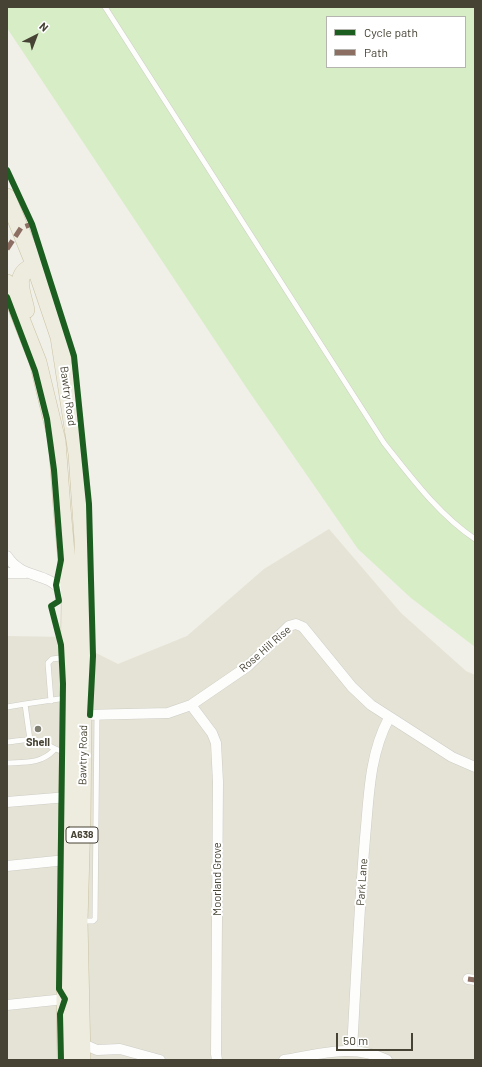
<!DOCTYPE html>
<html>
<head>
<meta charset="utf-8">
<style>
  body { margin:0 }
  #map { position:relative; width:482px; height:1067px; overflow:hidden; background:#f0efe8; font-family:Barlow,sans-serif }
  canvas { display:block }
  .frame { position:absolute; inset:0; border:8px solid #474334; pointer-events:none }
  .legend { position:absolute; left:326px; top:16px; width:140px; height:52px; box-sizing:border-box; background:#fff; border:1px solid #b5b4ae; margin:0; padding:5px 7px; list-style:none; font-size:12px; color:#474334 }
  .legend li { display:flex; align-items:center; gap:8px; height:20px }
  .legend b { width:20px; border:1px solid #b5b4ae }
  .north { position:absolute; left:16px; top:16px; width:40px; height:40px; -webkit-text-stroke:3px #fff; paint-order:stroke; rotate:42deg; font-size:11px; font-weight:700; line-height:16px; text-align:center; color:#474334 }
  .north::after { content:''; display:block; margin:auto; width:14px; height:18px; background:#474334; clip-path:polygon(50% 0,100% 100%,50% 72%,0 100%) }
  .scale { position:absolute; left:336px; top:1033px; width:77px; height:18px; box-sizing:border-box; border:2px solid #474334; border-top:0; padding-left:5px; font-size:12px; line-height:14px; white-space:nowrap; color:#474334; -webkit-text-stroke:3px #fff; paint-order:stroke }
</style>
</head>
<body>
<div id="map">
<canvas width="482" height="1067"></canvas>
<div class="frame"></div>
<ul class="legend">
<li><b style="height:5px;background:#1b5e20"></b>Cycle path</li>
<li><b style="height:5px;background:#8d6e63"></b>Path</li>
</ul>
<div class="north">N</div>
<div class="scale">50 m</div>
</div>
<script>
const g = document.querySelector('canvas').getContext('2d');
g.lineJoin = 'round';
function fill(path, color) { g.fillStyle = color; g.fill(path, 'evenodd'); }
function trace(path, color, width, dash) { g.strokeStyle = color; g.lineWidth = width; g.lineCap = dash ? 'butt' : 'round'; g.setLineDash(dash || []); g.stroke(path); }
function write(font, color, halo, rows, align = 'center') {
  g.font = font + ' Barlow,sans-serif'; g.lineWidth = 4; g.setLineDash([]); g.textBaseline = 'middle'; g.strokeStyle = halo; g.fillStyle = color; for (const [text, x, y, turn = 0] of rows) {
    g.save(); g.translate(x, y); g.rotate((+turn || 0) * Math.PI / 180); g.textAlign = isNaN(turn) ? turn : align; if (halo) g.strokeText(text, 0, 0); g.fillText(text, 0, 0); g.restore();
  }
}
const residential = new Path2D(`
  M329 529 401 613 466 671 475 675V1060H7V636L64 637 118 664 187 636 264 569Z`);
const green = new Path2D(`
  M7 7H475V647L411 598 358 549 248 390 7 28ZM327 17H465V67H327Z`);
const service = new Path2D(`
  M105 7 384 443C411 477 438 514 475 539
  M51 701 48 663 52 659 67 657
  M7 707 25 704
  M30 740 25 704 66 698
  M7 742C18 741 29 738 39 741 49 744 55 751 66 752
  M7 763C25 762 41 764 54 750
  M81 921H93L95 919 97 715`);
const minor = new Path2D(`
  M7 556C17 572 31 573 48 580 57 584 63 592 70 599
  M7 573H26
  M191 705 212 733 216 743 218 782 216 1054 217 1060
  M84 715 168 713 191 705 248 666 289 626 296 624 303 627 352 687 371 705 452 757 475 767
  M7 802 68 797
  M7 866 66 860
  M468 979 475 980
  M7 1005 65 999
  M81 1043 97 1050 120 1049 160 1060
  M352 1050C356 979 359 909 365 838 369 797 369 755 389 718
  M284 1060C320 1054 354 1043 387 1060`);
const trunk = new Path2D(`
  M7 197 35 266 59 337 77 454 83 540 84 611 82 817 79 921 82 1060
  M7 283 38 362 57 441 62 508 70 598 65 999 66 1060
  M26 310C22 291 12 273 35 266`);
const quiet = new Path2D(`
  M7 249 21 228 32 224
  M468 979 475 980`);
const cycleway = new Path2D(`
  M7 170 32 224 74 356 89 504 93 656 90 715
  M7 297 35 371 47 419 54 470 61 560 56 585 59 601 51 606 61 645 63 684 59 989 65 999 60 1014 61 1060`);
const markers = [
  [38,729,4,"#827f73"]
];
const shields = [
  [82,835,32]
];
const shieldNames = [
  ["A638",82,835]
];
const streetNames = [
  ["Bawtry Road",68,396,82],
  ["Rose Hill Rise",265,649,-41],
  ["Bawtry Road",83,755,-89],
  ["Moorland Grove",217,879,-90],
  ["Park Lane",362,882,-86]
];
const poiNames = [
  ["Shell",38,742]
];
fill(residential, '#e5e3d5');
fill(green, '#d7edc6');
trace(service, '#cecdc6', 6);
trace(minor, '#cecdc6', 11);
trace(trunk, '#cac2a2', 18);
trace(service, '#fdfdfc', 5);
trace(minor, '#fdfdfc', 10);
trace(trunk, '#eeecde', 17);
trace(quiet, '#8d6e63', 5, [10, 5]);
trace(cycleway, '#1b5e20', 6);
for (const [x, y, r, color] of markers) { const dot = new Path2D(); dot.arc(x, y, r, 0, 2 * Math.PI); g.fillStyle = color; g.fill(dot); trace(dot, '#fff', 1.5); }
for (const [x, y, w] of shields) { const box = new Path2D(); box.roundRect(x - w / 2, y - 8, w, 16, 3); g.fillStyle = '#fff'; g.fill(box); trace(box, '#474334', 1); }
write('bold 10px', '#474334', null, shieldNames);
write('11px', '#474334', '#fff', streetNames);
write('bold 11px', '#474334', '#fff', poiNames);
</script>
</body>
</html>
